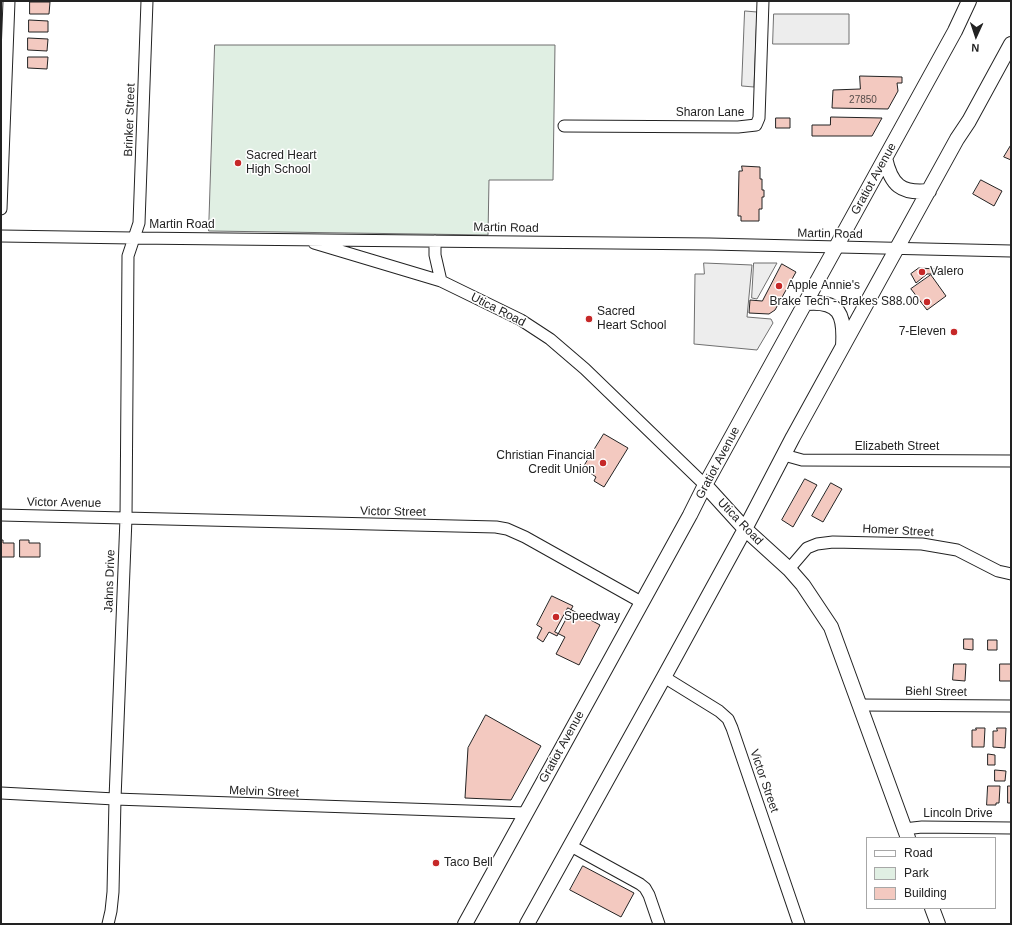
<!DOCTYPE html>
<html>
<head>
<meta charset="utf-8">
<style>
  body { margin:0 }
  #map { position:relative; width:1012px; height:925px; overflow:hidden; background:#fff; font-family:Helvetica,sans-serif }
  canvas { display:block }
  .frame { position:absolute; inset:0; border:2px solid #222; pointer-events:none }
  .legend { position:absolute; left:866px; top:837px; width:130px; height:72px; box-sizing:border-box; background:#fff; border:1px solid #a7a7a7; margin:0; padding:5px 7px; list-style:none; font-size:12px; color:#222 }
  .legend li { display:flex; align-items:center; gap:8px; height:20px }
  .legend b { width:20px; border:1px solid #a7a7a7 }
  .north { position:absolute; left:956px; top:16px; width:40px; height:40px; -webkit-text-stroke:3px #fff; paint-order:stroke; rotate:183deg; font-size:11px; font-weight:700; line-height:16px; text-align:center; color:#222 }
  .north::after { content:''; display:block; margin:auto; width:14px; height:18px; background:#222; clip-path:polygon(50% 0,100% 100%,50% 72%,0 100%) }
</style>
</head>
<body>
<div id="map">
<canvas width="1012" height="925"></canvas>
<div class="frame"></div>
<ul class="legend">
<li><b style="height:5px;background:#fff"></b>Road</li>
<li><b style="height:11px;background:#e0efe3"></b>Park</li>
<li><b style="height:11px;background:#f3c9c0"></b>Building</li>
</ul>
<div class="north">N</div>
</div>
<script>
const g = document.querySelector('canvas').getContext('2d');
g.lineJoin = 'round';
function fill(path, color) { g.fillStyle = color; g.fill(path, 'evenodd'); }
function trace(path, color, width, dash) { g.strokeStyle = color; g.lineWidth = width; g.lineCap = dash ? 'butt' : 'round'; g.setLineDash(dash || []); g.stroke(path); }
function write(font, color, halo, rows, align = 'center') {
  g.font = font + ' Helvetica,sans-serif'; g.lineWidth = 3; g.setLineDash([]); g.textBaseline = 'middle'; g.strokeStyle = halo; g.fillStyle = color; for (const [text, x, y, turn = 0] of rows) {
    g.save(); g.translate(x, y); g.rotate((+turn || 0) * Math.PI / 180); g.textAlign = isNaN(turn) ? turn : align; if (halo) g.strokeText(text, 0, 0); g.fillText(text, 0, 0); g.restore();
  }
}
const green = new Path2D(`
  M215 45H555L553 180H489L488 235 209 231Z`);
const parking = new Path2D(`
  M745 11 757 12 754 87 742 86Z
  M774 14H849V44H773Z
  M704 263 752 265 747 317 771 319 773 323 757 350 694 344 695 274H704Z
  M754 263H777L757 299 752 298Z`);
const building = new Path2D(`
  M30 2H50L49 14H30Z
  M29 20 48 21V32H29Z
  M28 38 48 39 47 51 28 50Z
  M28 57H48L47 69 28 68Z
  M860 76 902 77V83H897L898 91 888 109 832 108 833 90 860 89Z
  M831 117 882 118 872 136H812V125H830Z
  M776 118H790V128H776Z
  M1011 145V160L1004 157Z
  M742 166 760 167V179H762V190H764V197H762V209H759V221H741V216H738L739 171H742Z
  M981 180 1002 191 994 206 973 194Z
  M782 264 796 272 775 310 769 314 749 313 750 300 762 301Z
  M919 268 936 269V274H927L916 283 911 274Z
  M931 275 946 296 927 310 911 289Z
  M604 434 628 448 604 487 594 481 596 477 583 468Z
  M805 479 817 485 793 527 782 520Z
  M831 483 842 489 823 522 812 516Z
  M1 540H3V543H14V557H1Z
  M20 540H29V543H40V557H20Z
  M552 596 573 606 557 636 549 632 543 642 537 638 542 628 537 625Z
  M568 608 600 625 579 665 556 654 565 637 555 632Z
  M964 639H973V650L964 649Z
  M988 640H997V650H988Z
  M954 664H966L965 681 953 680Z
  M1000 664H1011V681H1000Z
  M486 715 541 746 511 800 465 798 468 748Z
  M976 728H985L984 747H972V730H976Z
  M997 728H1006L1005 748 993 747V731H997Z
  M988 754 995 755V765H988Z
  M995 770 1006 771 1005 781H995Z
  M988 786H1000L999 803H996V805H987Z
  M1008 786H1011V803H1008Z
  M583 866 634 893 621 917 570 890Z`);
const minor = new Path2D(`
  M564 126 738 127 756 125 759 118 763 1
  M1 209 9 1
  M1 236 133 238 710 244 1011 251
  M435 241V255L441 281
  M314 243 441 281 521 320 550 339 585 369 705 485
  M784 455 802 460 1011 461
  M1 515 496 527 507 529 525 537 641 602
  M789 569 807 548 817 544 833 542 922 544 957 550 998 571 1011 574
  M664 677 719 711 728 719 732 728 799 924
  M860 705 1011 706
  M1 793 115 799 526 813
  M904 829 922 827 1011 828
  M571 846 640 884 645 888 649 895 659 924
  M108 924 111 911 113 892 115 799 126 518 128 256 139 223 147 1`);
const major = new Path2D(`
  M885 158C891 185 901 194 929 191
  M806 303C840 300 845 315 843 346
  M705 485 745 529 789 569 803 585 831 627 908 838
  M932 908 938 924
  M465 924 690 515 705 485 955 31 969 1
  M527 924 664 677 745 529 793 437 957 139 969 121 1011 44`);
const markers = [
  [238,163,4,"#c62828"],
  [922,272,4,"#c62828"],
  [779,286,4,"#c62828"],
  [927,302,4,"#c62828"],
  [589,319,4,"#c62828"],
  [954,332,4,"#c62828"],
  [603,463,4,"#c62828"],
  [556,617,4,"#c62828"],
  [436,863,4,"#c62828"]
];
const numberNames = [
  ["27850",863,100]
];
const streetNames = [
  ["Sharon Lane",710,113],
  ["Brinker Street",130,120,-88],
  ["Gratiot Avenue",874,179,-61],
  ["Martin Road",182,225],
  ["Martin Road",506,228,1],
  ["Martin Road",830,234,1],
  ["Utica Road",498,310,27],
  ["Elizabeth Street",897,447],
  ["Gratiot Avenue",718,463,-62],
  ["Victor Avenue",64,503,1],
  ["Victor Street",393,512,1],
  ["Utica Road",740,522,46],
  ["Homer Street",898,531,3],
  ["Jahns Drive",110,581,-88],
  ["Biehl Street",936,692,1],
  ["Gratiot Avenue",562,747,-61],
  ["Victor Street",764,781,71],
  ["Melvin Street",264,792,2],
  ["Lincoln Drive",958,814]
];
const poiNames = [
  ["Sacred Heart",246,156],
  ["High School",246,170],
  ["Valero",930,272],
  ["Apple Annie's",787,286],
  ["Brake Tech - Brakes S88.00",919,302,"right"],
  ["Sacred",597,312],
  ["Heart School",597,326],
  ["7-Eleven",946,332,"right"],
  ["Christian Financial",595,456,"right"],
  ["Credit Union",595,470,"right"],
  ["Speedway",564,617],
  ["Taco Bell",444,863]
];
fill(green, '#e0efe3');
trace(green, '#6f6f6f', 1);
fill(parking, '#ededed');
trace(parking, '#6f6f6f', 1);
fill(building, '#f3c9c0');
trace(building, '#222', 1);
trace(minor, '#222', 13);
trace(major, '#222', 16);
trace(minor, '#fff', 11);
trace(major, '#fff', 14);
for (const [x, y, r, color] of markers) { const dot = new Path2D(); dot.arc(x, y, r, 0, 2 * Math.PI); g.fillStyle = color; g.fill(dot); trace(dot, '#fff', 1.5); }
write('10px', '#564c4a', null, numberNames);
write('12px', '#222', '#fff', streetNames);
write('12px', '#222', '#fff', poiNames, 'left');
</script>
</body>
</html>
